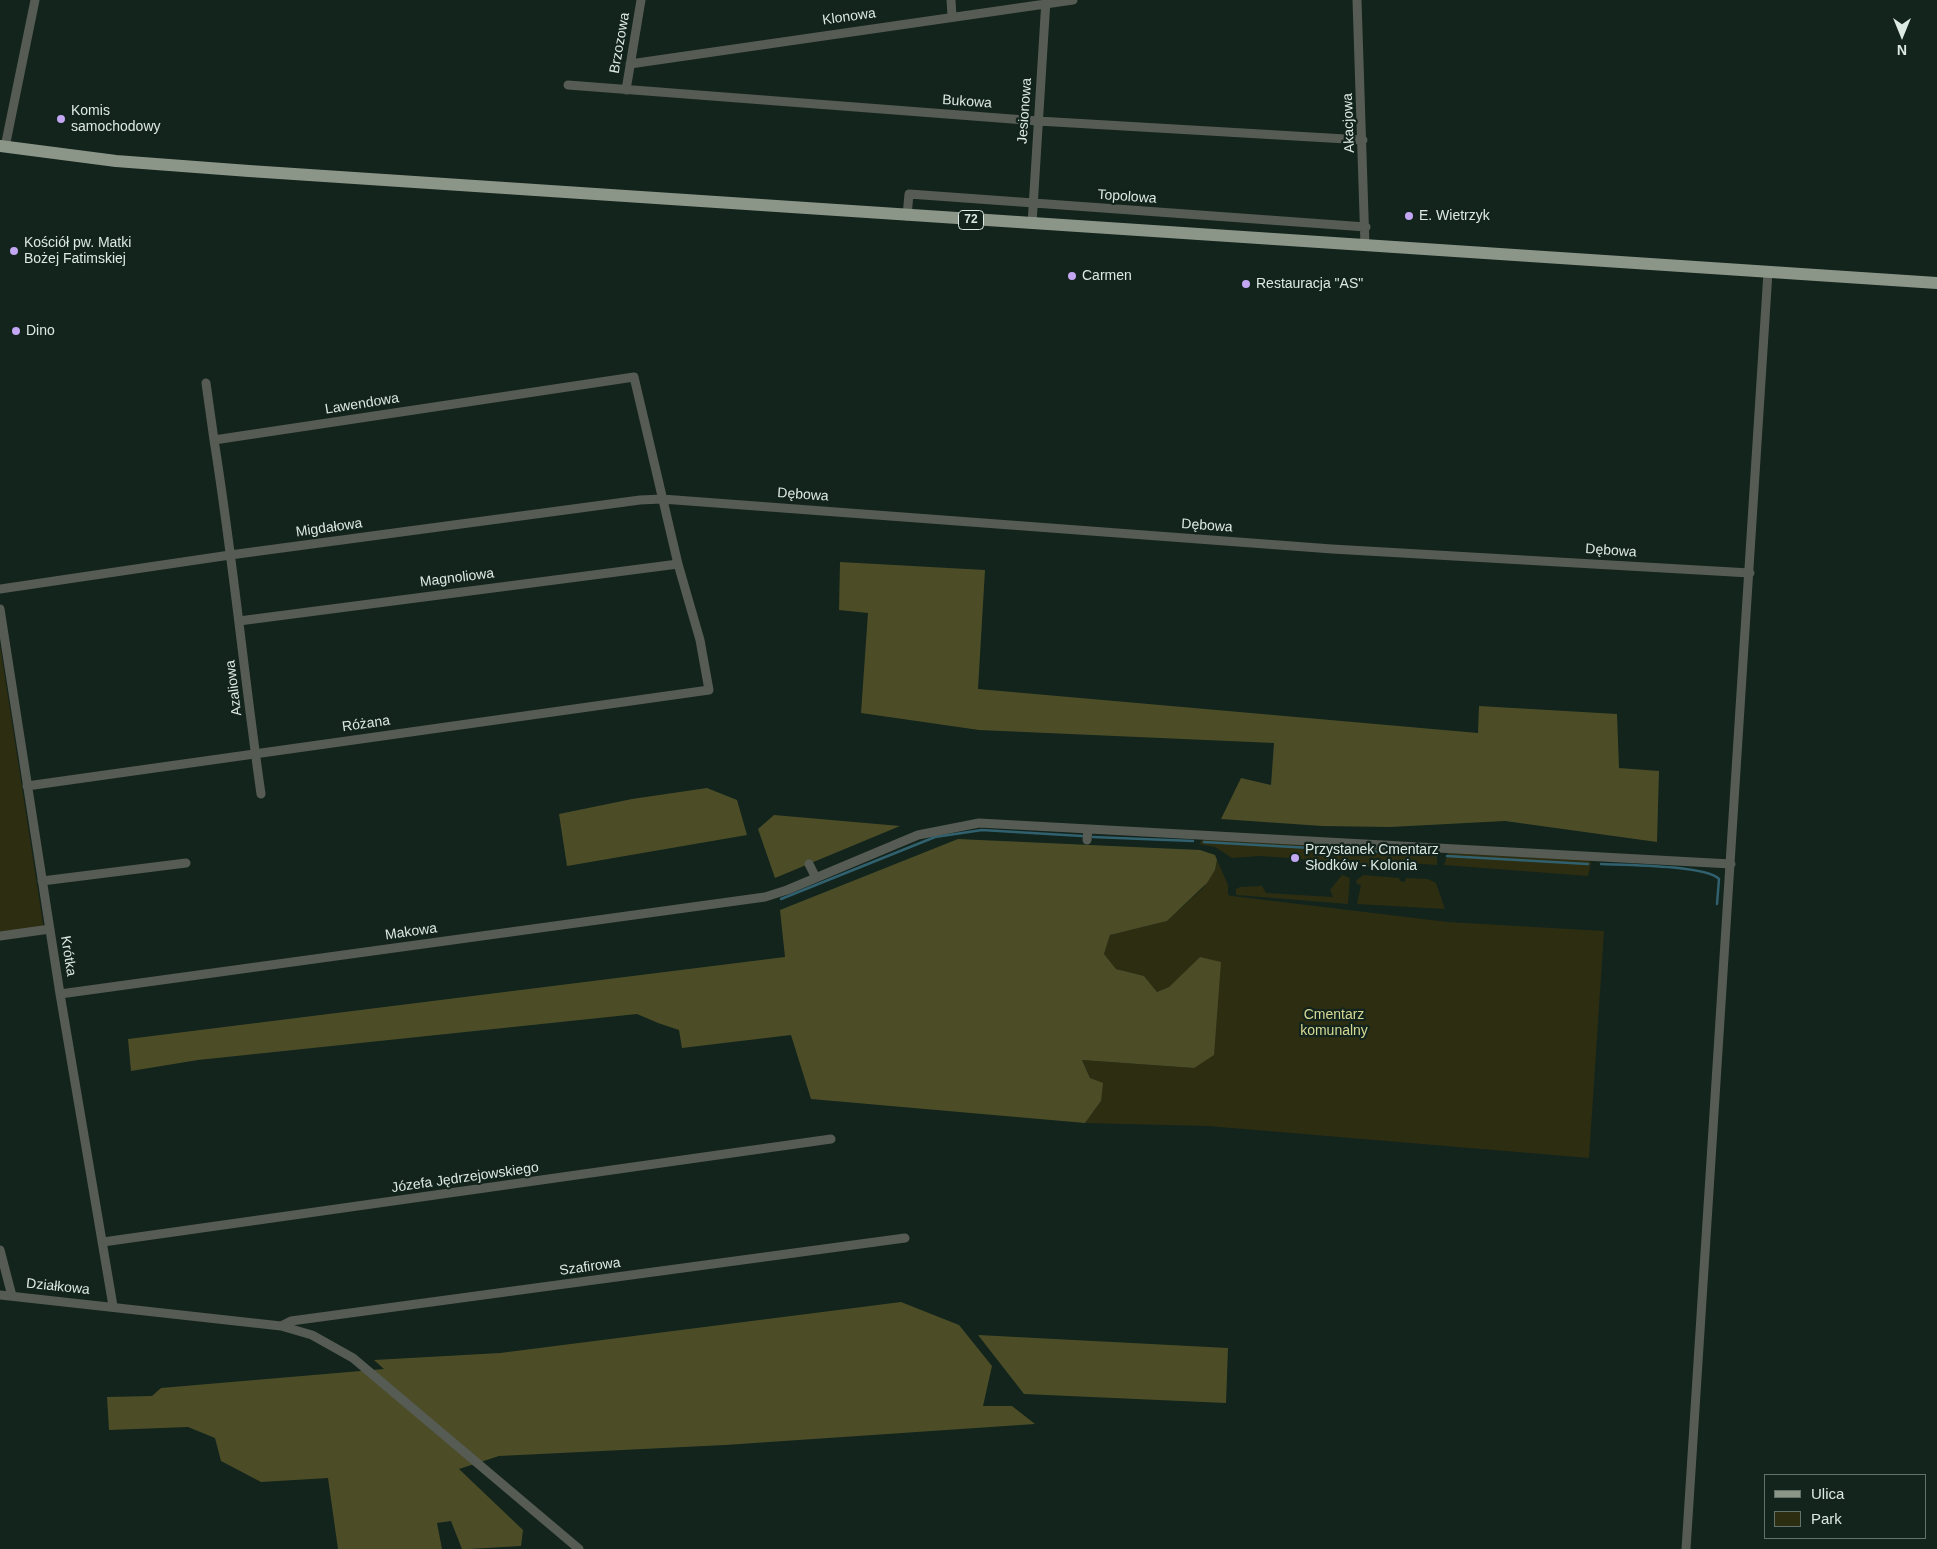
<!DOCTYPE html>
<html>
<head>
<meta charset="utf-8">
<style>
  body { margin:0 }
  #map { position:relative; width:1937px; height:1549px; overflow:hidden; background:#12241c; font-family:Helvetica,sans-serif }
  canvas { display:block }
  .legend { position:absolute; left:1764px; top:1474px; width:162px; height:65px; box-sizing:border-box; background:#12241c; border:1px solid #63736c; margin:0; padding:6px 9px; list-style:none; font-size:15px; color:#dde9e3 }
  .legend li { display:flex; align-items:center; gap:10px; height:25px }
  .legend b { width:25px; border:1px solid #63736c }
  .north { position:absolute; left:1877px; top:10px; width:50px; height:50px; -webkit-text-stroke:4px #12241c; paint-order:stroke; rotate:180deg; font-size:14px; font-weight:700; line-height:20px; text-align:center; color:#dde9e3 }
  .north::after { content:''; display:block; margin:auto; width:18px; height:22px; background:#dde9e3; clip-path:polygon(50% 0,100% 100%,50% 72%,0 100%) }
</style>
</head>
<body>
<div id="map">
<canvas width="1937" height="1549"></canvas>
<ul class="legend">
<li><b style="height:6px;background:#8c9688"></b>Ulica</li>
<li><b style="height:14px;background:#2d2d12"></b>Park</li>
</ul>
<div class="north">N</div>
</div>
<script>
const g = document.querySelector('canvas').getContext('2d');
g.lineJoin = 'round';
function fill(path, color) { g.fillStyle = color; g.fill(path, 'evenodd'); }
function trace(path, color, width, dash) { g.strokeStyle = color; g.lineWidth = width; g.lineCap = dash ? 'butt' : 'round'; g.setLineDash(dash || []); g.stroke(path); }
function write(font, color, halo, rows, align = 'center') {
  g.font = font + ' Helvetica,sans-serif'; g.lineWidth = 4.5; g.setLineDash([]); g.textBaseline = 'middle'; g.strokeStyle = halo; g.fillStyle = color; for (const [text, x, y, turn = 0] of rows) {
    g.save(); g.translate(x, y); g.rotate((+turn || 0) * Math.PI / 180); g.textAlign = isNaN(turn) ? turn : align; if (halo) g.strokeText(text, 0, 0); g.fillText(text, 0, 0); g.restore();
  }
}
const green = new Path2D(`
  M0 645 44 930 0 936Z
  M1203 839 1434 852 1437 856V865L1407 863 1400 870 1300 859V855L1291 854 1289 858 1260 856 1232 858 1215 847 1199 844Z
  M1448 853 1589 860 1591 863 1588 876 1444 865Z
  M1217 860 1228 885V895L1232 896 1448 922 1604 931 1589 1158 1208 1126 1085 1123 1101 1101 1082 1060 1194 1068 1200 957 1169 987 1157 992 1144 976 1116 969 1104 954 1110 935 1167 921 1203 888 1215 870Z
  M1342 875 1350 878 1348 904 1236 895V889L1240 887 1262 886 1266 893 1333 897 1330 890Z
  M1363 875 1399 878 1400 881 1405 882 1406 878 1428 879 1436 883 1445 909 1357 904 1361 885 1357 884 1356 881Z`);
const forest = new Path2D(`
  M840 562 985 570 978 689 1478 733 1479 706 1617 714 1619 768 1659 771 1657 842 1505 821 1390 827 1322 826 1221 819 1241 778 1271 785 1274 743 979 730 861 713 868 613 839 610Z
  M707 788 737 800 747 835 567 866 559 814 632 799Z
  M774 815 900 826 775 878 758 829Z
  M958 839 1200 850 1215 855 1217 860 1215 870 1207 883 1167 921 1110 935 1104 954 1116 969 1144 976 1157 992 1169 987 1200 957 1221 962 1214 1055 1194 1068 1082 1060 1090 1078 1103 1083 1101 1101 1085 1123 811 1099 791 1035 682 1048 679 1030 658 1023 637 1014 198 1060 131 1071 128 1039 785 957 780 910Z
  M901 1302 959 1325 992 1366 983 1406H1012L1035 1424 725 1445 499 1456 459 1469 523 1530 521 1546 469 1549H462L451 1521 437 1523 442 1549H338L328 1478 261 1482 221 1461 215 1438 188 1427 109 1430 107 1397 152 1396 161 1388 384 1369 374 1360 500 1353Z
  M978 1335 1228 1348 1226 1403 1024 1394Z`);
const stream = new Path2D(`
  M1093 837 1193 841
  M1204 842 1436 855
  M1447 856 1588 864
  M1601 864C1624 865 1705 865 1719 879L1717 904
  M781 899 935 837 982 830 1082 836`);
const minor = new Path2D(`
  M951 0 952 16
  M1357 0 1365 246
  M630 64 1073 0
  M568 85 1038 121 1363 140
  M626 90 641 0
  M5 147 35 0
  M907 216 909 194 1366 227
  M1032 224 1046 0
  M206 383 214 440
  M0 589 230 555 640 500 662 499 1332 549 1750 573
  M0 609 60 994 113 1306
  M239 621 678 564
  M27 786 709 690 700 640 678 564 634 377 214 440C233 558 244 676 261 794
  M1087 840 1088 829
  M809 864 816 878
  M42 881 186 863
  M0 936 50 929
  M60 994 765 897 787 890 918 835 979 823 1731 864
  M103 1242 831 1139
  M0 1250 12 1296
  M0 1295 281 1326 312 1335 353 1358 579 1549
  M281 1326 291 1321 905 1238
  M1686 1549 1768 272`);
const primary = new Path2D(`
  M0 146 116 161 249 171 1937 283`);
const markers = [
  [61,119,5,"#c3a7f2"],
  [1409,216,5,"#c3a7f2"],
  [14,251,5,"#c3a7f2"],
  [1072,276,5,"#c3a7f2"],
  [1246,284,5,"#c3a7f2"],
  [16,331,5,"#c3a7f2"],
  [1295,858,5,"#c3a7f2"]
];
const shields = [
  [971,220,25]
];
const shieldNames = [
  ["72",971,220]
];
const streetNames = [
  ["Klonowa",849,17,-8],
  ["Brzozowa",620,43,-80],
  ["Bukowa",967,102,4],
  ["Jesionowa",1025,111,-86],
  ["Akacjowa",1349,123,-92],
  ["Topolowa",1127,197,4],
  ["Lawendowa",362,404,-9],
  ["Dębowa",803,495,4],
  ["Dębowa",1207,526,4],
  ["Migdałowa",329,528,-8],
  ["Dębowa",1611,551,4],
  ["Magnoliowa",457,578,-7],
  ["Azaliowa",234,688,-97],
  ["Różana",366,724,-8],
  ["Makowa",411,932,-8],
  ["Krótka",68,956,81],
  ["Józefa Jędrzejowskiego",465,1178,-8],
  ["Szafirowa",590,1267,-8],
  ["Działkowa",58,1287,6]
];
const poiNames = [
  ["Komis",71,111],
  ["samochodowy",71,127],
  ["E. Wietrzyk",1419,216],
  ["Kościół pw. Matki",24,243],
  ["Bożej Fatimskiej",24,259],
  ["Carmen",1082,276],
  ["Restauracja \"AS\"",1256,284],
  ["Dino",26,331],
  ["Przystanek Cmentarz",1305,850],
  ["Słodków - Kolonia",1305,866]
];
const parkNames = [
  ["Cmentarz",1334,1015],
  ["komunalny",1334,1031]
];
fill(green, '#2d2d12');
fill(forest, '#4c4d27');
trace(stream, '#31616f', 2.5);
trace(minor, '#565b54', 9);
trace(primary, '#8c9688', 12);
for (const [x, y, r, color] of markers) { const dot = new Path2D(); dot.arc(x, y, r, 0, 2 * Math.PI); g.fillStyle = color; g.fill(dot); trace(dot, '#12241c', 2); }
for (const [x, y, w] of shields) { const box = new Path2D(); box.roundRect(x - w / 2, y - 9.5, w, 19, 4); g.fillStyle = '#12241c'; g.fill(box); trace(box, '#dde9e3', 1); }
write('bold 12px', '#dde9e3', null, shieldNames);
write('14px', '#dde9e3', '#12241c', streetNames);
write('14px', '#dde9e3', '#12241c', poiNames, 'left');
write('14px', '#d6d895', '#12241c', parkNames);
</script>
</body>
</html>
